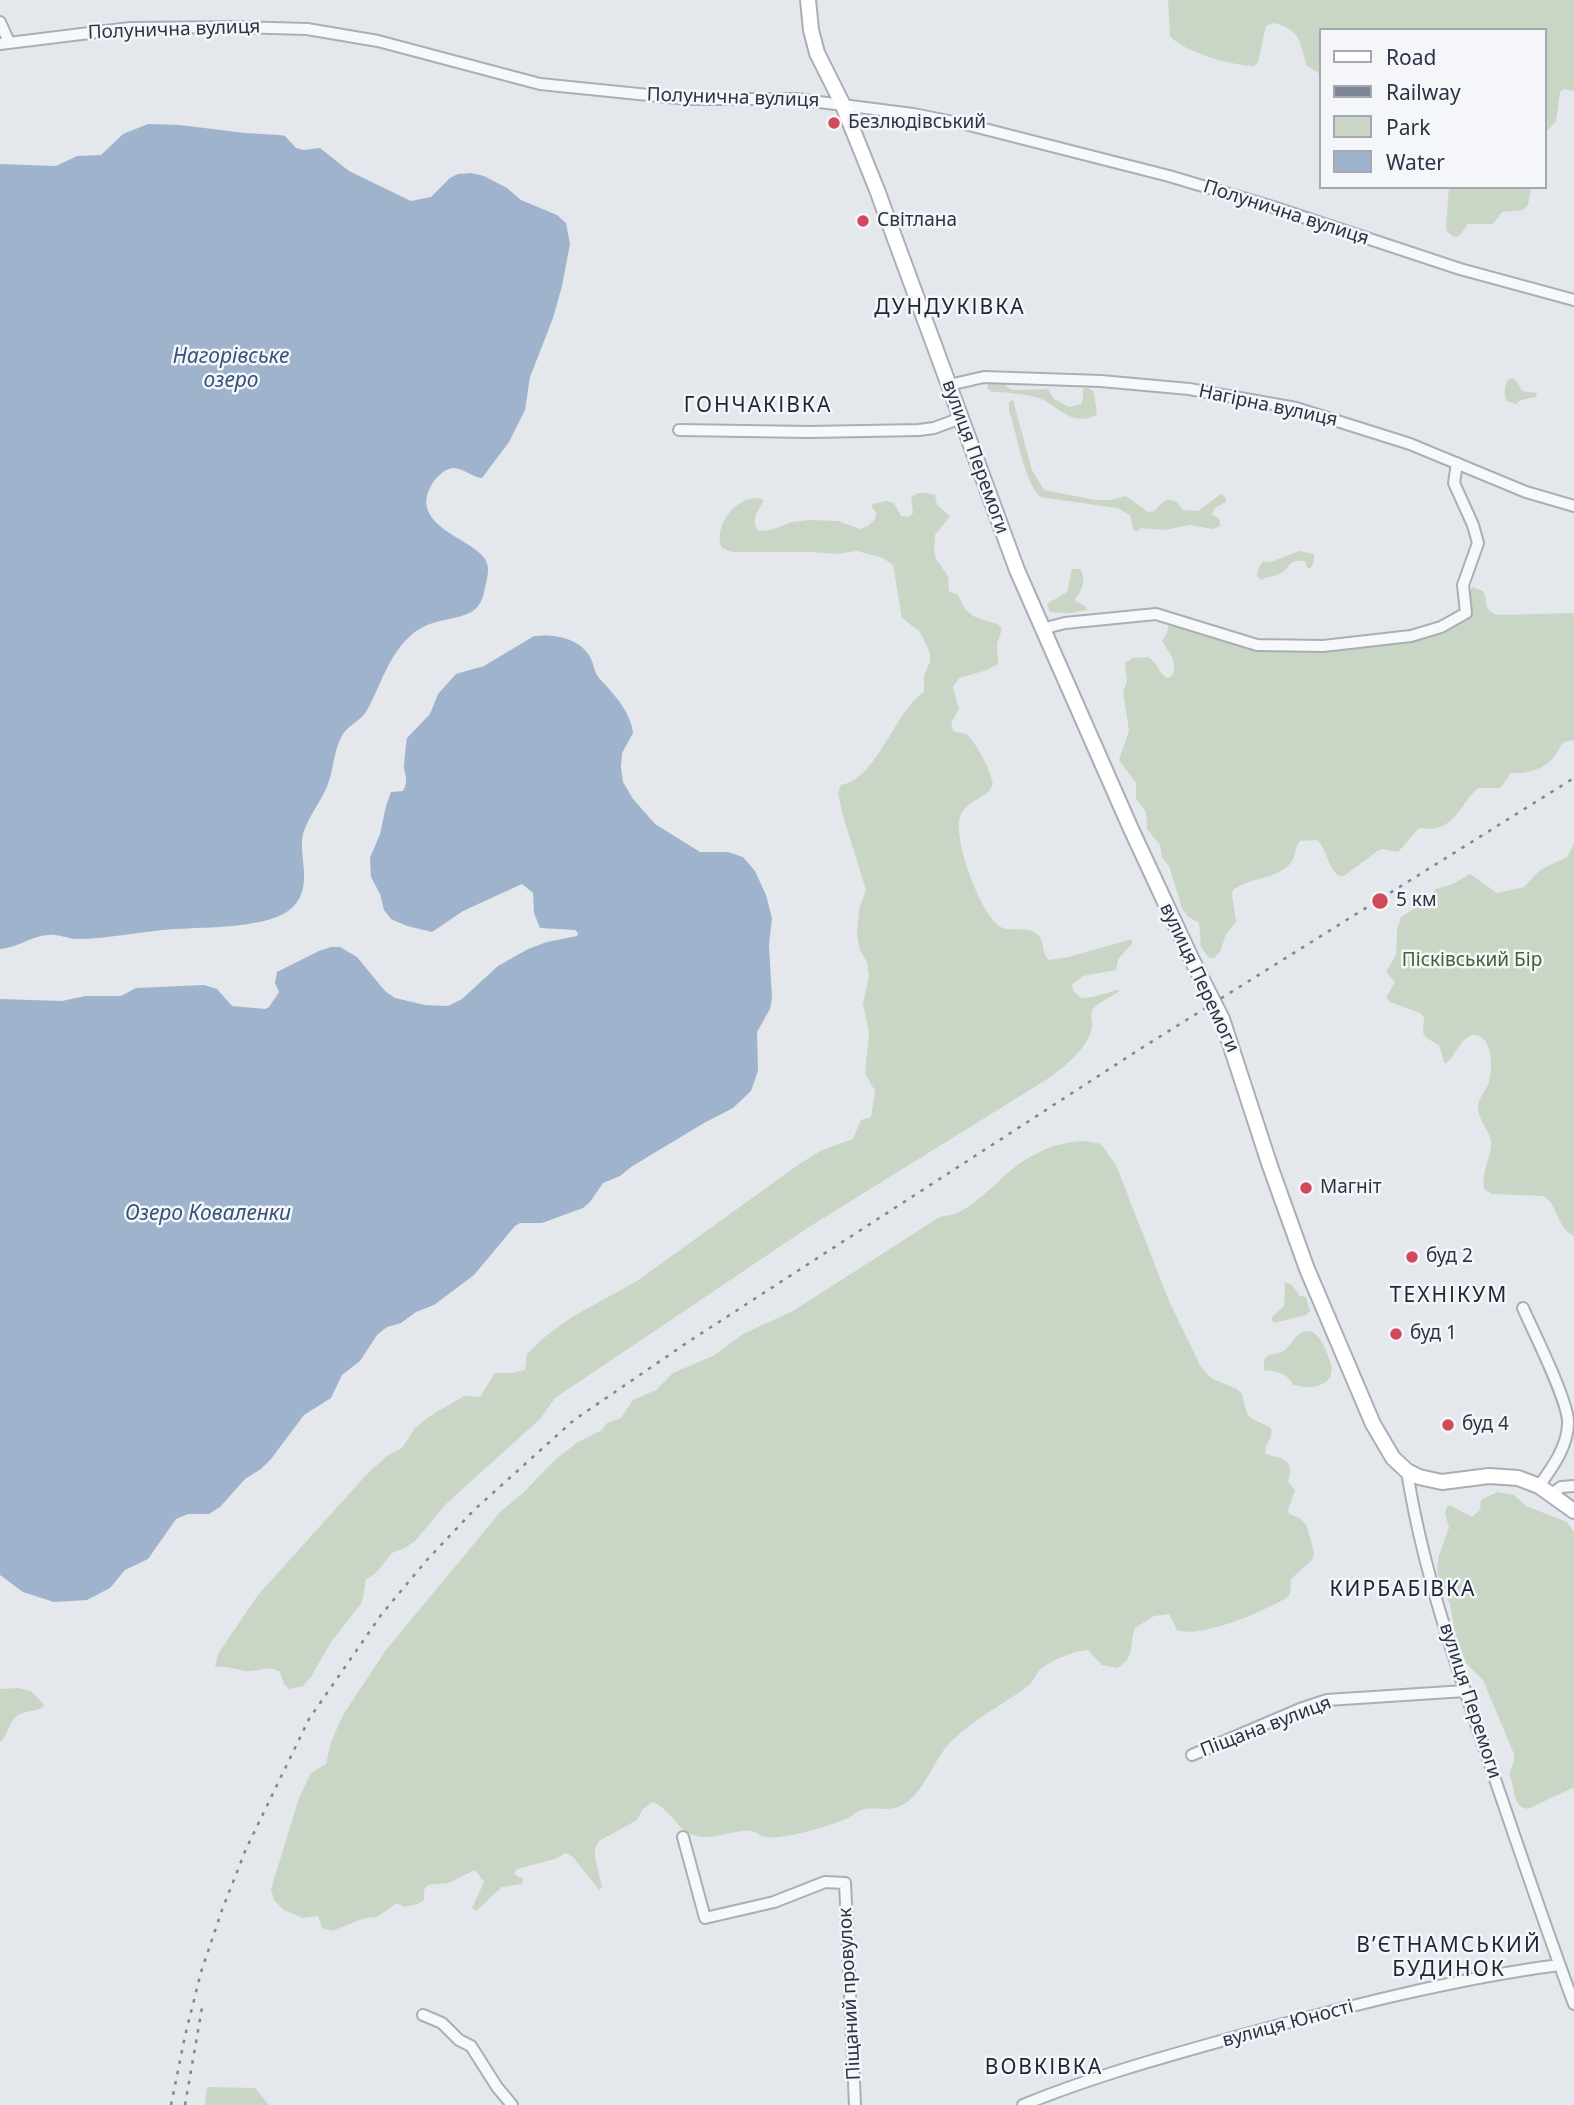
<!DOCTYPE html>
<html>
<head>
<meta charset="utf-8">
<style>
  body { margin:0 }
  #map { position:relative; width:1574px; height:2105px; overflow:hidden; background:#e4e7ec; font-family:"Noto Sans",sans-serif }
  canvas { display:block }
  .legend { position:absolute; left:1319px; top:28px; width:228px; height:161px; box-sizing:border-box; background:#f4f6f9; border:2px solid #a4a8b1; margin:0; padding:9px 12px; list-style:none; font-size:21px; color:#2b3445 }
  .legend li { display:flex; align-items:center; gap:14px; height:35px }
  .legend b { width:35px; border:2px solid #a4a8b1 }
</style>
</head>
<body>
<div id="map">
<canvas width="1574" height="2105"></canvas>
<ul class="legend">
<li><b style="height:9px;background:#fff"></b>Road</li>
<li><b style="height:9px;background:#7d8696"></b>Railway</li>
<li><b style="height:19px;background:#c9d6c5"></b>Park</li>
<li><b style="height:19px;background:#9fb4cc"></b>Water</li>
</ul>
</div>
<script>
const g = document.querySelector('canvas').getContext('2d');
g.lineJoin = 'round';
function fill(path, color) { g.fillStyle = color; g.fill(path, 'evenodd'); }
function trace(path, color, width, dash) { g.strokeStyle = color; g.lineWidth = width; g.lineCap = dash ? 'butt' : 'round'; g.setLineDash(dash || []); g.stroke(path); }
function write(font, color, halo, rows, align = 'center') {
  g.font = font + ' "Noto Sans",sans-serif'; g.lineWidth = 5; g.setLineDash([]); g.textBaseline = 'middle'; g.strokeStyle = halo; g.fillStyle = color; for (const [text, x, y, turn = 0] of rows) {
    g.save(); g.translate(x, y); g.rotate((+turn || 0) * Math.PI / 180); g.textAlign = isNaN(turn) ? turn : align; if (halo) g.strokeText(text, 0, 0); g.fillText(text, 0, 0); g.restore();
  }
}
const green = new Path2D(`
  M1168 0H1574V91L1564 89 1560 92 1556 121 1544 135V30H1320V74L1307 66C1301 49 1302 33 1283 26 1276 23 1273 22 1266 26L1258 62 1254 66C1232 66 1184 52 1170 36Z
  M1449 187H1531L1528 205 1523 210 1502 212 1493 224H1468L1459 236 1454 237 1447 232 1446 227Z
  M1510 378 1515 379 1522 391 1537 393 1536 397 1521 400 1516 404 1507 401C1503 395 1504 383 1510 378Z
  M1004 381 1007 387 1013 390 1048 389 1054 399 1069 407 1081 404 1083 399V388H1088L1094 392 1097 415C1068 428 1059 404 1036 397 1023 394 1005 392 992 392L987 388 989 382Z
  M1013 400 1032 470 1044 490 1096 500H1109L1126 496 1148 512 1154 511C1162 504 1164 496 1177 502L1183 510 1198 511 1221 494 1225 497 1226 502 1215 508 1212 514 1220 520V526L1213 529 1190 525 1164 530 1141 528 1136 532 1133 529 1130 515 1117 508 1040 497C1023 479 1018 436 1009 411V402Z
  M927 493 935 495 937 505 950 516 935 535 934 549 936 559 948 576 949 591 958 595 965 609 973 616 999 625 1002 629 997 644 998 664 987 670 959 678 953 687 959 709C955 717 947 725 955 732L967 734C979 748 989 767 993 784 987 800 966 799 960 817 953 840 980 912 999 926 1010 934 1030 924 1039 936 1045 944 1041 953 1049 960L1069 957 1132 939V944L1118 959 1116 970 1083 976 1072 985 1073 991 1081 998 1093 997 1117 990 1119 991C1111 998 1097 1002 1092 1011 1090 1016 1093 1022 1092 1027 1087 1050 1066 1065 1049 1078L809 1227 555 1398 540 1419 446 1504 416 1540 405 1548 392 1553 375 1574 366 1579 363 1598 360 1605 331 1642 311 1677 303 1686 289 1689 284 1684 280 1672C268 1664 258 1673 245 1671 234 1669 227 1666 215 1667L218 1654 258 1595 368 1473 387 1456 402 1448 415 1428 430 1416 464 1396 480 1397 495 1373H513L525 1370 527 1354 542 1339 572 1317 637 1281 798 1165 822 1150 853 1139 861 1120 871 1117 875 1091 865 1073 869 1032 863 1004 869 975 867 962 859 948 857 934 859 909 866 890 843 816 838 793 841 785C877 779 894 712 924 692V675L930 662V653L920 632 902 618 893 565 883 558 857 551 836 554 812 552H732L722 548C711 525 741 490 764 500 759 511 749 520 759 531L771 530 792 522 810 520 838 521 860 529 868 526 876 518V512L871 506 873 504 886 501 894 503 901 516 909 517 913 513 911 497 918 493Z
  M1299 551 1314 554V562L1310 569 1307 567 1305 561C1285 559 1292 569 1279 574 1273 577 1268 576 1261 580L1257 576 1258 569 1263 561 1271 562Z
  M1072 569H1080C1087 579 1082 592 1074 600L1086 607 1087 610 1070 613 1050 612 1047 604 1067 592Z
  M1472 587 1483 591C1490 604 1481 610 1498 615L1574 613V740L1564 742C1560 746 1558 752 1554 757 1545 769 1526 774 1511 773L1500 788H1478C1463 801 1457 823 1437 828 1431 830 1425 828 1419 828L1398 852 1382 849 1376 852 1344 876H1339C1327 867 1328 851 1317 840L1300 841C1294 848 1296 858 1289 865 1274 880 1250 877 1233 890L1232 895 1236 922 1226 934 1220 952 1214 958H1209L1201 947 1199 923 1187 916 1182 908 1169 866 1162 858 1160 845 1147 829 1146 812 1136 799V783L1119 760 1129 731 1123 691 1127 682 1125 663 1133 658 1148 657C1158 662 1158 674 1168 678L1172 676C1179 662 1168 652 1162 641L1167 633 1169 622 1217 640H1326L1361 645 1461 619Z
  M1574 844V1236C1556 1227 1559 1207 1544 1196L1492 1194 1484 1189C1481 1171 1492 1157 1491 1141 1489 1129 1477 1119 1478 1106 1479 1097 1486 1090 1489 1082 1493 1070 1493 1036 1475 1035 1463 1033 1454 1058 1445 1064L1439 1045 1428 1039 1423 1033 1424 1017 1420 1013 1390 1002 1386 998 1395 982 1386 972 1396 955 1397 930 1401 917 1426 901 1436 889 1453 884 1470 874 1497 893 1524 887 1540 870 1567 857Z
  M1085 1141 1101 1144 1116 1165 1169 1301 1201 1367 1211 1378 1237 1389 1242 1394 1247 1414 1251 1418 1271 1428C1274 1438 1263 1445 1266 1454 1284 1459 1295 1459 1288 1482L1295 1490 1288 1510 1289 1514 1300 1518 1307 1526 1314 1553 1312 1560 1291 1579 1290 1594 1286 1598C1265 1611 1200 1639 1177 1630L1169 1614 1154 1616 1135 1628C1129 1644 1136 1658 1117 1668L1102 1665 1088 1650C1073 1651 1051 1660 1040 1670 1034 1675 1035 1681 1028 1686 1000 1707 972 1719 947 1746 933 1763 925 1789 907 1802 891 1813 883 1807 866 1809 858 1809 851 1818 843 1820 825 1827 784 1840 765 1837 760 1836 757 1832 751 1831 733 1829 711 1842 693 1835 676 1829 670 1808 652 1802L643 1809 637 1820 599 1841 595 1849V1857L602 1887 599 1890 573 1857 566 1853 555 1859 517 1869 514 1874 523 1879 522 1884 502 1887 476 1911 472 1908 484 1882 475 1870 449 1883 428 1885 424 1890V1900L418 1904 404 1907 397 1903 377 1917 365 1918 332 1931 322 1928 318 1916 302 1918 284 1910 274 1900 271 1889 299 1798 311 1773 326 1764 331 1742 343 1715 386 1650 501 1511 522 1494 556 1459 578 1442 602 1430 607 1423 621 1418 633 1400 656 1390 673 1373 713 1356 743 1334 793 1311 938 1218C945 1215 952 1216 959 1212 973 1205 986 1193 998 1182 1022 1158 1051 1142 1085 1141Z
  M1285 1283 1291 1284 1300 1296 1306 1297 1310 1311 1306 1315 1274 1323 1271 1318 1284 1306Z
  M1311 1331C1321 1337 1325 1348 1329 1358 1339 1382 1319 1390 1298 1386 1289 1384 1295 1385 1290 1380 1284 1372 1273 1371 1264 1370 1262 1349 1275 1358 1286 1349 1292 1343 1295 1336 1302 1332Z
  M1497 1492 1514 1495 1526 1506 1567 1522 1574 1532V1787L1528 1809C1511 1806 1517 1790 1509 1775L1514 1761V1754L1483 1680 1466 1663 1455 1634 1450 1604 1439 1583 1437 1569 1439 1555 1449 1528 1445 1513 1447 1506 1450 1505 1472 1517 1480 1510 1481 1500Z
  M18 1688 31 1691 44 1705 42 1708C35 1711 27 1711 20 1714 8 1720 10 1734 0 1742V1689Z
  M207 2087 255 2088 269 2105H205Z`);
const water = new Path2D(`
  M148 124 180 125 245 133 280 135 285 136 296 148 304 150 320 148 349 171 411 201 431 197 450 178 458 174 471 173 484 176 507 188 521 200 557 215 566 223 570 244 562 286 553 318 530 377 525 410 509 442 482 478C471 477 463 467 452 468 444 470 436 477 432 484 406 527 477 539 486 561 490 569 487 579 485 587 484 595 481 605 474 610 460 621 435 617 415 632 388 653 382 684 366 712 360 721 349 725 343 734 334 748 334 768 328 784 322 800 310 814 304 831 296 852 315 885 293 907 271 929 205 927 175 929 142 931 110 939 76 939 67 939 59 934 50 935 32 935 21 947 0 949V164L56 166 77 156 101 155 123 134Z
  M534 636C552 634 577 637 588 654 594 661 593 671 599 678 613 693 631 712 633 733L622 753 621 767 623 782 633 799 655 824 700 852H728L743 857 755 871 766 895 772 918 769 945 772 998 770 1009 757 1032 758 1071 751 1091 733 1108 704 1123 631 1167 620 1176 603 1183 590 1202 583 1208 542 1223H520L515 1226 474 1275 434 1305 416 1312 401 1323 387 1327 377 1335 360 1361 342 1375 331 1398 304 1415 271 1459 261 1469 245 1479 220 1507 209 1514H188L176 1519 148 1559 125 1570 110 1588 87 1600 54 1602 23 1592 0 1575V999L62 1001 85 996H121L136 988 204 985 217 989 232 1006 265 1009 269 1007 279 992 275 983 277 972 319 951 331 947H340L357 957 385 991 395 998 425 1005 448 1006 462 999 498 966 528 949 547 942 577 936 578 933 575 930 540 928 534 913 533 893 522 884 463 911 432 932 407 926 391 919 384 910 380 894 371 877 370 858 380 834 386 806 391 792 403 791C408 782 406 778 404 768 404 766 406 741 407 738L430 714 438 694 456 674 484 666Z`);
const street = new Path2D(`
  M0 22 9 42
  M0 44 130 28 236 27 307 29 378 41 540 84 688 99H796L913 114 969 125 1169 176 1273 207 1460 269 1574 300
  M949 385 984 377 1101 381 1189 389 1296 408 1410 444 1526 492 1574 506
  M679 430 810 432 919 430 934 428 961 418
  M1042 629 1065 623 1156 614 1257 645 1323 646 1411 636 1441 627 1466 613 1463 585 1478 543 1473 525 1454 483 1457 463
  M1523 1308C1533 1331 1569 1402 1568 1423 1568 1446 1552 1468 1539 1486
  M1407 1471C1422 1568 1455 1661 1486 1753 1515 1837 1543 1921 1574 2004
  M1552 1494 1561 1487 1574 1486
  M1192 1755 1300 1709 1327 1700 1465 1691
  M683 1837 705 1918 774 1902 825 1882 845 1883 855 2105
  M423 2015 442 2023 459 2040 471 2046 497 2087 512 2105
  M1023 2105C1096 2075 1171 2055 1246 2034 1349 2006 1453 1979 1559 1965`);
const secondary = new Path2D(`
  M808 0 811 30 817 53 842 103 877 190 1017 570 1131 829 1191 958 1222 1019 1270 1166 1307 1269 1373 1424 1393 1458 1407 1471 1419 1477 1442 1482 1489 1476 1518 1478 1539 1486 1574 1511`);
const rail = new Path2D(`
  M171 2105 185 2036 201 1972 222 1910 246 1849 309 1719 381 1615 426 1561 474 1510 574 1420 688 1342 1140 1049 1574 778
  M185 2105 203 2002`);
const markers = [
  [834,123,7,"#d1495b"],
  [863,221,7,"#d1495b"],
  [1380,901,9,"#d1495b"],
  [1306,1188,7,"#d1495b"],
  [1412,1257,7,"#d1495b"],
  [1396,1334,7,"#d1495b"],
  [1448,1425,7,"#d1495b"]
];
const streetNames = [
  ["Полунична вулиця",174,30,-2],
  ["Полунична вулиця",733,98,2],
  ["Полунична вулиця",1286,213,18],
  ["Нагірна вулиця",1268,406,12],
  ["вулиця Перемоги",975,457,70],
  ["вулиця Перемоги",1199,978,65],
  ["вулиця Перемоги",1470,1701,72],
  ["Піщана вулиця",1266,1727,-21],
  ["Піщаний провулок",850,1994,-93],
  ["вулиця Юності",1288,2024,-15]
];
const poiNames = [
  ["Безлюдівський",848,123],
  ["Світлана",877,221],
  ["5 км",1396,901],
  ["Магніт",1320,1188],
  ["буд 2",1426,1257],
  ["буд 1",1410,1334],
  ["буд 4",1462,1425]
];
const parkNames = [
  ["Пісківський Бір",1472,961]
];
const neighbourhoodNames = [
  ["ДУНДУКІВКА",950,308],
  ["ГОНЧАКІВКА",758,406],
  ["ТЕХНІКУМ",1449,1296],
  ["КИРБАБІВКА",1403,1590],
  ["В’ЄТНАМСЬКИЙ",1449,1946],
  ["БУДИНОК",1449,1970],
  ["ВОВКІВКА",1044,2068]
];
const waterNames = [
  ["Нагорівське",231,357],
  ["озеро",231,381],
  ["Озеро Коваленки",208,1214]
];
fill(green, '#c9d6c5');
fill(water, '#9fb4cc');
trace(street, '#a9aeb7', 14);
trace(secondary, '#a9aeb7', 18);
trace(street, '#f7f8fa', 10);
trace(secondary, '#fff', 14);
trace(rail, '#7d8696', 2.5, [3.5, 7]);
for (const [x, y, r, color] of markers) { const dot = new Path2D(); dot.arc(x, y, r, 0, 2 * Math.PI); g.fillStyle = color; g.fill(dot); trace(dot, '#f4f6f9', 2.5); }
write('19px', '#2b3445', '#f4f6f9', streetNames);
write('19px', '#2b3445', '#f4f6f9', poiNames, 'left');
write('19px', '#3f6138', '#f4f6f9', parkNames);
g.letterSpacing = '2px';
write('21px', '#1d2536', '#f4f6f9', neighbourhoodNames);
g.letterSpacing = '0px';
write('italic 21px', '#34527a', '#f4f6f9', waterNames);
</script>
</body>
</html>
